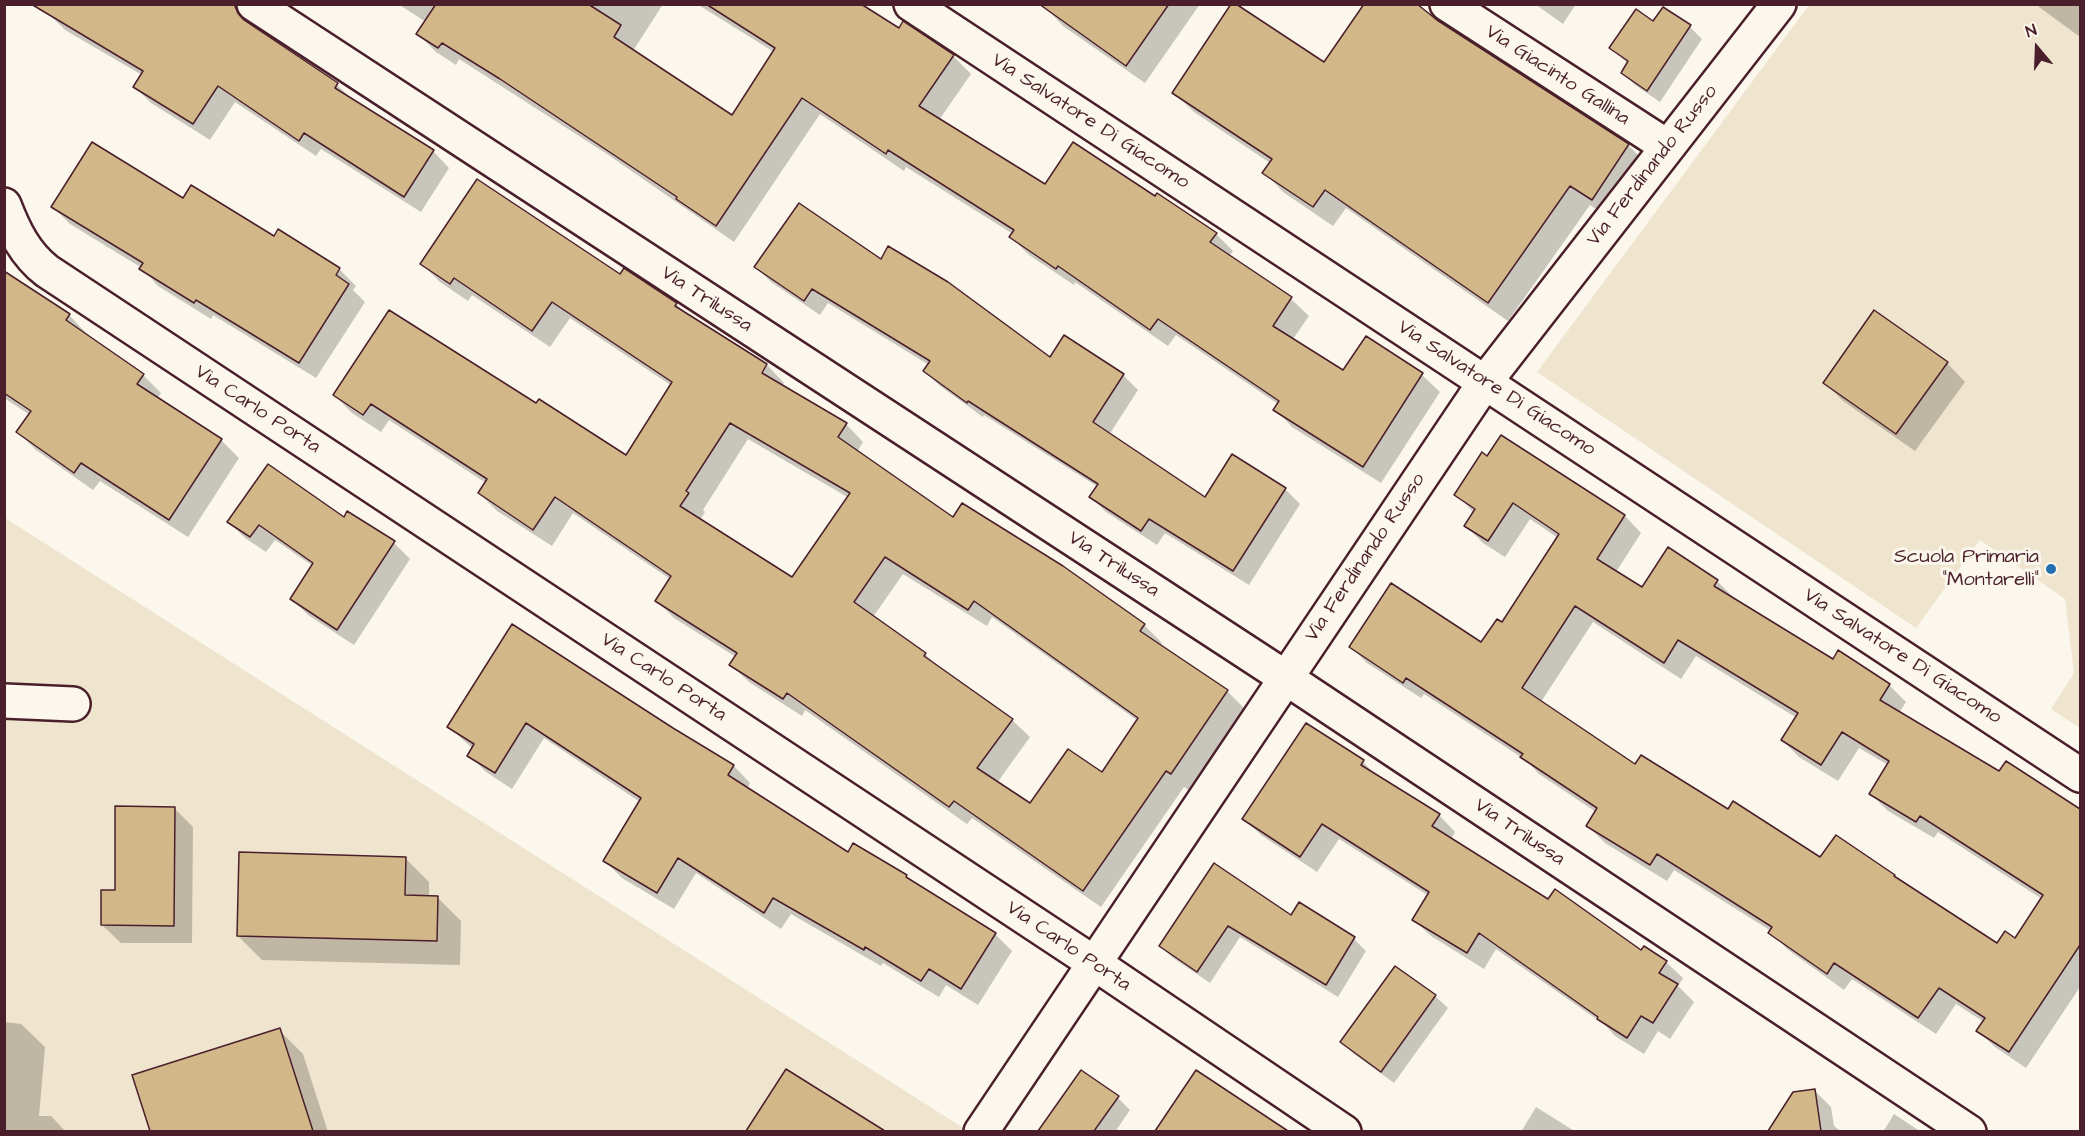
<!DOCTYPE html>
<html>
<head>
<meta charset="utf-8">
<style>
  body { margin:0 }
  #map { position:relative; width:2085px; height:1136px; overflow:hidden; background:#fbf7ec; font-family:"Architects Daughter",sans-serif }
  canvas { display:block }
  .frame { position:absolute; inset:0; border:6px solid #4a1f2b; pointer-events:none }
  .north { position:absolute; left:2007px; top:18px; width:60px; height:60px; -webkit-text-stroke:4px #fbf7ec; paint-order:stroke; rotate:341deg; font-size:16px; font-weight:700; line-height:24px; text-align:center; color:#4a1f2b }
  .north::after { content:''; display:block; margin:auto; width:21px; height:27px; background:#4a1f2b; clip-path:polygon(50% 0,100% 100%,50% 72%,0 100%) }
</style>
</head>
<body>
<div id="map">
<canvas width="2085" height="1136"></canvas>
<div class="frame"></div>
<div class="north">N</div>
</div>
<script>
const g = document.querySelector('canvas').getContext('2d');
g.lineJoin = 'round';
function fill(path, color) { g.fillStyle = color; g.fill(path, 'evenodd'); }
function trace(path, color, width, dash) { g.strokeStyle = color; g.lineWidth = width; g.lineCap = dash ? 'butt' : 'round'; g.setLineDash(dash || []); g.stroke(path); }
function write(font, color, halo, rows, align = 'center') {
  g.font = font + ' "Architects Daughter",sans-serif'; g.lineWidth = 6; g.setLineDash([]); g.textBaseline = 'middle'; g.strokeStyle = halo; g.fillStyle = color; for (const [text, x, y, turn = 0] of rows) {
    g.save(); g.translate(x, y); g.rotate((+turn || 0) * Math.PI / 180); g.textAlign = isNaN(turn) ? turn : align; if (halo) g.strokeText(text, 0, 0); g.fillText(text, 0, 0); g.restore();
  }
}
const built = new Path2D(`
  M1809 5H2080V728L2051 709 2074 673 2065 599 1980 540 1916 628 1537 372Z
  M5 518 968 1131H5Z`);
const shadow = new Path2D(`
  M398 4H663L633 51 732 117 774 52 697 4H858L899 31 904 24 953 56 971 74 939 120 1045 186 1155 198 1216 234 1233 251 1229 257 1291 299 1309 316 1293 339 1344 373 1366 338 1422 375 1440 392 1381 483 1292 427 1275 409 1278 404 1176 335 1168 346 1075 282 1074 285 1029 255 1011 237 1013 234 906 167 904 171 820 114 734 242 607 154 459 59 456 65 436 52 418 34 426 22Z
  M1046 4H1200L1145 83 1063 26 1045 7Z
  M1535 4H1576L1563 24Z
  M2035 4H2080V37Z
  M235 7 252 24 253 28 337 85 354 101 433 151 449 168 421 212 321 149 316 156 235 102 210 140 151 103 135 87 142 75 65 30 48 13Z
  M1664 9 1690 27 1702 39 1660 102 1635 85 1622 73 1628 64 1611 48 1654 23Z
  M1324 64 1628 145 1648 165 1612 219 1590 205 1508 321 1346 208 1333 226 1283 192 1264 172 1270 163 1194 112 1174 93Z
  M53 207 275 238 339 269 356 286 353 290 365 302 316 378 213 315 211 319 158 286 142 268 70 224Z
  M881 261 1051 359 1123 375 1138 390 1109 435 1205 499 1285 489 1300 504 1249 585 1165 533 1157 545 1106 512 1091 497 1098 487 984 415 983 417 940 386 925 371 929 365 828 303 820 315 771 282 756 267Z
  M422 264 621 276 676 304 689 317 767 365 784 383 782 386 846 424 863 442 857 452 954 519 1062 567 1144 625 1162 643 1160 646 1227 691 1245 709 1190 791 1184 787 1101 907 972 818 967 824 805 710 802 716 749 682 731 665 736 657 674 618 656 600 670 579 573 513 552 546 497 511 479 493 486 483 389 420 381 432 352 413 334 395 537 405 627 457 672 386 570 318 550 347 472 295 468 301 440 282ZM748 439 849 498 792 579 700 520 705 512 703 510ZM903 574 987 626 992 617 1138 721 1102 774 1030 805 997 783 1030 737 1012 720 940 669 925 654 873 617Z
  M4 290 69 315 87 334 86 335 143 375 161 393 157 399 221 440 239 458 188 537 100 481 93 490 36 450 18 432 30 415 4 398Z
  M1947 363 1965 382 1915 451 1843 401 1825 383Z
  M1502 437 1625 516 1641 533 1616 572 1643 589 1717 581 1734 598 1733 600 1833 661 1889 685 1906 702 1899 713 2000 773 2006 763 2080 811V987L2026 1068 1995 1047 1978 1031 1984 1022 1956 1004 1936 1034 1852 979 1844 990 1787 949 1771 931 1674 870 1667 881 1605 843 1588 826 1596 812 1539 774 1527 761 1424 694 1421 698 1367 663 1350 646 1482 644 1502 624 1558 538 1530 519 1505 557 1483 543 1466 526 1474 513 1456 494 1488 458ZM1593 622 1681 679 1696 656 1797 718 1782 740 1799 757 1838 781 1859 748 1888 765 1871 794 1888 811 1934 838 1938 832 2042 899 2015 940 1997 945 1900 882 1837 837 1821 859 1636 766 1541 702Z
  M348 513 394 543 410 559 354 645 308 615 292 599 313 566 275 540 266 552 245 538 229 522 344 519Z
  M513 626 672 729 734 766 750 783 747 789 849 854 906 876 915 884 995 934 1012 951 978 1005 946 985 939 997 883 963 881 966 791 914 781 929 696 873 674 909 622 878 605 861 640 802 544 738 512 789 486 772 469 755 473 749 449 727Z
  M1306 725 1363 762 1379 778 1439 815 1455 832 1451 839 1549 901 1641 952 1666 962 1683 978 1678 986 1694 1002 1670 1039 1658 1031 1644 1054 1615 1036 1605 1025 1496 949 1484 969 1431 936 1414 920 1429 896 1339 839 1317 872 1261 835 1244 819Z
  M174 808 193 827 192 943H121L102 925 117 892Z
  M405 858 429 882V897H437L461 921 460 965 262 960 238 936Z
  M1214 865 1292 917 1354 939 1366 951 1338 997 1240 937 1210 983 1173 958 1160 946Z
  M1396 968 1435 996 1448 1008 1394 1083 1354 1054 1342 1042Z
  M4 1022 21 1024 45 1047 39 1116H51L66 1132H4Z
  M279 1030 303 1054 328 1132H152L134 1076Z
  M786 1071 882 1132H748Z
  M1081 1072 1118 1098 1130 1110 1115 1132H1040Z
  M1196 1072 1287 1132H1168L1161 1125Z
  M1814 1090 1831 1107 1834 1126 1842 1132H1769L1794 1093Z
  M1536 1107 1576 1132H1521Z
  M1894 1114 1921 1132H1883Z`);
const building = new Path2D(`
  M31 4H234L238 13 244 20 338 83 335 88 434 150 404 197 304 133 299 141 218 86 193 124 133 87 143 71Z
  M436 4H588L621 25 614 37 732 115 775 48 706 4H861L899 28 903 21 954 55 919 106 1045 184 1073 142 1155 196 1157 193 1217 233 1210 242 1292 297 1273 326 1343 370 1366 336 1423 373 1363 467 1273 410 1279 401 1158 319 1150 330 1058 266 1056 269 1009 237 1014 230 888 150 886 154 802 98 716 226 676 199 677 197 500 79 442 43 438 48 416 34Z
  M1039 4H1169L1126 66Z
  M1231 4H1236L1324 62 1364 4H1417L1437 20 1629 144 1592 200 1570 186 1488 303 1325 190 1313 207 1262 173 1272 159 1172 93Z
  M1663 7 1691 25 1647 91 1621 73 1628 61 1609 48 1636 9 1653 21Z
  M92 142 183 198 191 185 274 236 278 229 340 268 336 275 349 284 299 363 196 300 194 303 139 269 143 263 51 207Z
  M477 179 620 274 624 268 677 303 675 306 767 364 762 373 847 423 838 437 953 517 962 503 1063 566 1145 624 1140 631 1228 690 1171 774 1166 771 1083 891 954 801 949 807 787 693 783 699 729 665 737 653 655 601 671 576 555 497 533 530 478 493 487 479 371 404 363 415 333 395 389 310 536 403 539 399 626 455 672 382 552 302 532 331 454 278 450 284 420 264ZM730 423 850 493 792 577 680 506 689 493 686 491ZM885 557 968 610 974 601 1138 718 1102 772 1068 749 1030 803 977 768 1013 719 924 656 926 653 854 602Z
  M799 203 881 259 888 246 948 282 1050 357 1064 335 1124 374 1093 422 1205 497 1232 454 1286 488 1233 571 1149 519 1141 531 1089 497 1098 484 968 401 967 403 923 371 930 361 812 289 804 301 754 267Z
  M4 271 70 314 66 320 144 374 137 384 222 439 169 520 81 463 74 473 16 432 31 411 4 393Z
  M1874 310 1948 362 1896 434 1823 383Z
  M1501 435 1625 515 1597 559 1642 587 1668 547 1718 580 1714 586 1833 659 1838 650 1890 684 1880 700 1999 771 2006 761 2080 809V945L2009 1052 1976 1031 1985 1018 1939 988 1918 1018 1834 963 1827 974 1768 933 1772 927 1657 854 1650 865 1586 826 1597 808 1520 757 1523 754 1406 678 1403 683 1349 647 1391 583 1481 642 1497 619 1502 622 1559 534 1513 503 1488 541 1464 526 1475 509 1454 495 1482 452 1487 456ZM1575 606 1664 663 1678 640 1798 713 1781 740 1821 765 1842 732 1889 761 1869 794 1916 822 1920 816 2043 895 2015 938 2005 931 1997 943 1894 876 1895 875 1836 835 1820 857 1733 801 1728 809 1641 755 1635 764 1522 688Z
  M268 464 344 517 347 511 395 541 337 630 290 599 313 563 259 525 250 537 227 522Z
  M512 624 673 728 734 765 728 775 848 852 853 843 907 875 906 877 996 933 961 989 929 969 921 981 865 947 864 950 773 898 764 913 678 858 657 893 603 861 641 798 526 723 495 773 467 756 474 744 447 727Z
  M1306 723 1364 760 1361 765 1440 814 1432 826 1548 899 1555 889 1641 950 1644 946 1667 961 1659 973 1678 984 1653 1023 1641 1016 1627 1038 1597 1019 1598 1017 1479 933 1467 953 1412 920 1429 892 1322 824 1300 857 1242 819Z
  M115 806 175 807 174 926 101 925V890H115Z
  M239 852 406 857 405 895 438 896 437 941 237 936Z
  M1214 863 1291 915 1299 902 1355 937 1326 985 1228 926 1197 972 1159 946Z
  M1395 966 1436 995 1381 1072 1340 1042Z
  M280 1028 313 1131H150L132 1075Z
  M786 1069 885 1131H746Z
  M1081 1070 1119 1096 1094 1131H1038Z
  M1196 1070 1288 1131H1155Z
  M1815 1089 1821 1131H1768L1793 1092Z`);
const minor = new Path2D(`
  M254 4 1286 678 1969 1132
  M911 4 2080 775
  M1447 4 1668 147
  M4 205C14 231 25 254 47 271L1094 963 1344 1132
  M4 701 73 704
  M981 1132 1485 382 1779 4`);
const markers = [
  [2051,569,6,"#1f6fb2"]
];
const streetNames = [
  ["Via Giacinto Gallina",1557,76,33],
  ["Via Salvatore Di Giacomo",1090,122,33],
  ["Via Ferdinando Russo",1653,166,-52],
  ["Via Trilussa",706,300,33],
  ["Via Salvatore Di Giacomo",1496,389,33],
  ["Via Carlo Porta",257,410,33],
  ["Via Ferdinando Russo",1366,558,-56],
  ["Via Trilussa",1113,565,33],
  ["Via Salvatore Di Giacomo",1902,657,33],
  ["Via Carlo Porta",663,678,33],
  ["Via Trilussa",1519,833,34],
  ["Via Carlo Porta",1068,947,34]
];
const poiNames = [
  ["Scuola Primaria",2039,558],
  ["\"Montarelli\"",2039,581]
];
fill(built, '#efe4ce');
fill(shadow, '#0003');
fill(building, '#d2b889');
trace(building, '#4a1f2b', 1.5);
trace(minor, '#4a1f2b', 38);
trace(minor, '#fbf7ec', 33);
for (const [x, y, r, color] of markers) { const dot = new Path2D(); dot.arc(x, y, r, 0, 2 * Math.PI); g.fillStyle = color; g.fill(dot); trace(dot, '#fbf7ec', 2); }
write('20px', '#4a1f2b', '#fbf7ec', streetNames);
write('20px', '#4a1f2b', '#fbf7ec', poiNames, 'right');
</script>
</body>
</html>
